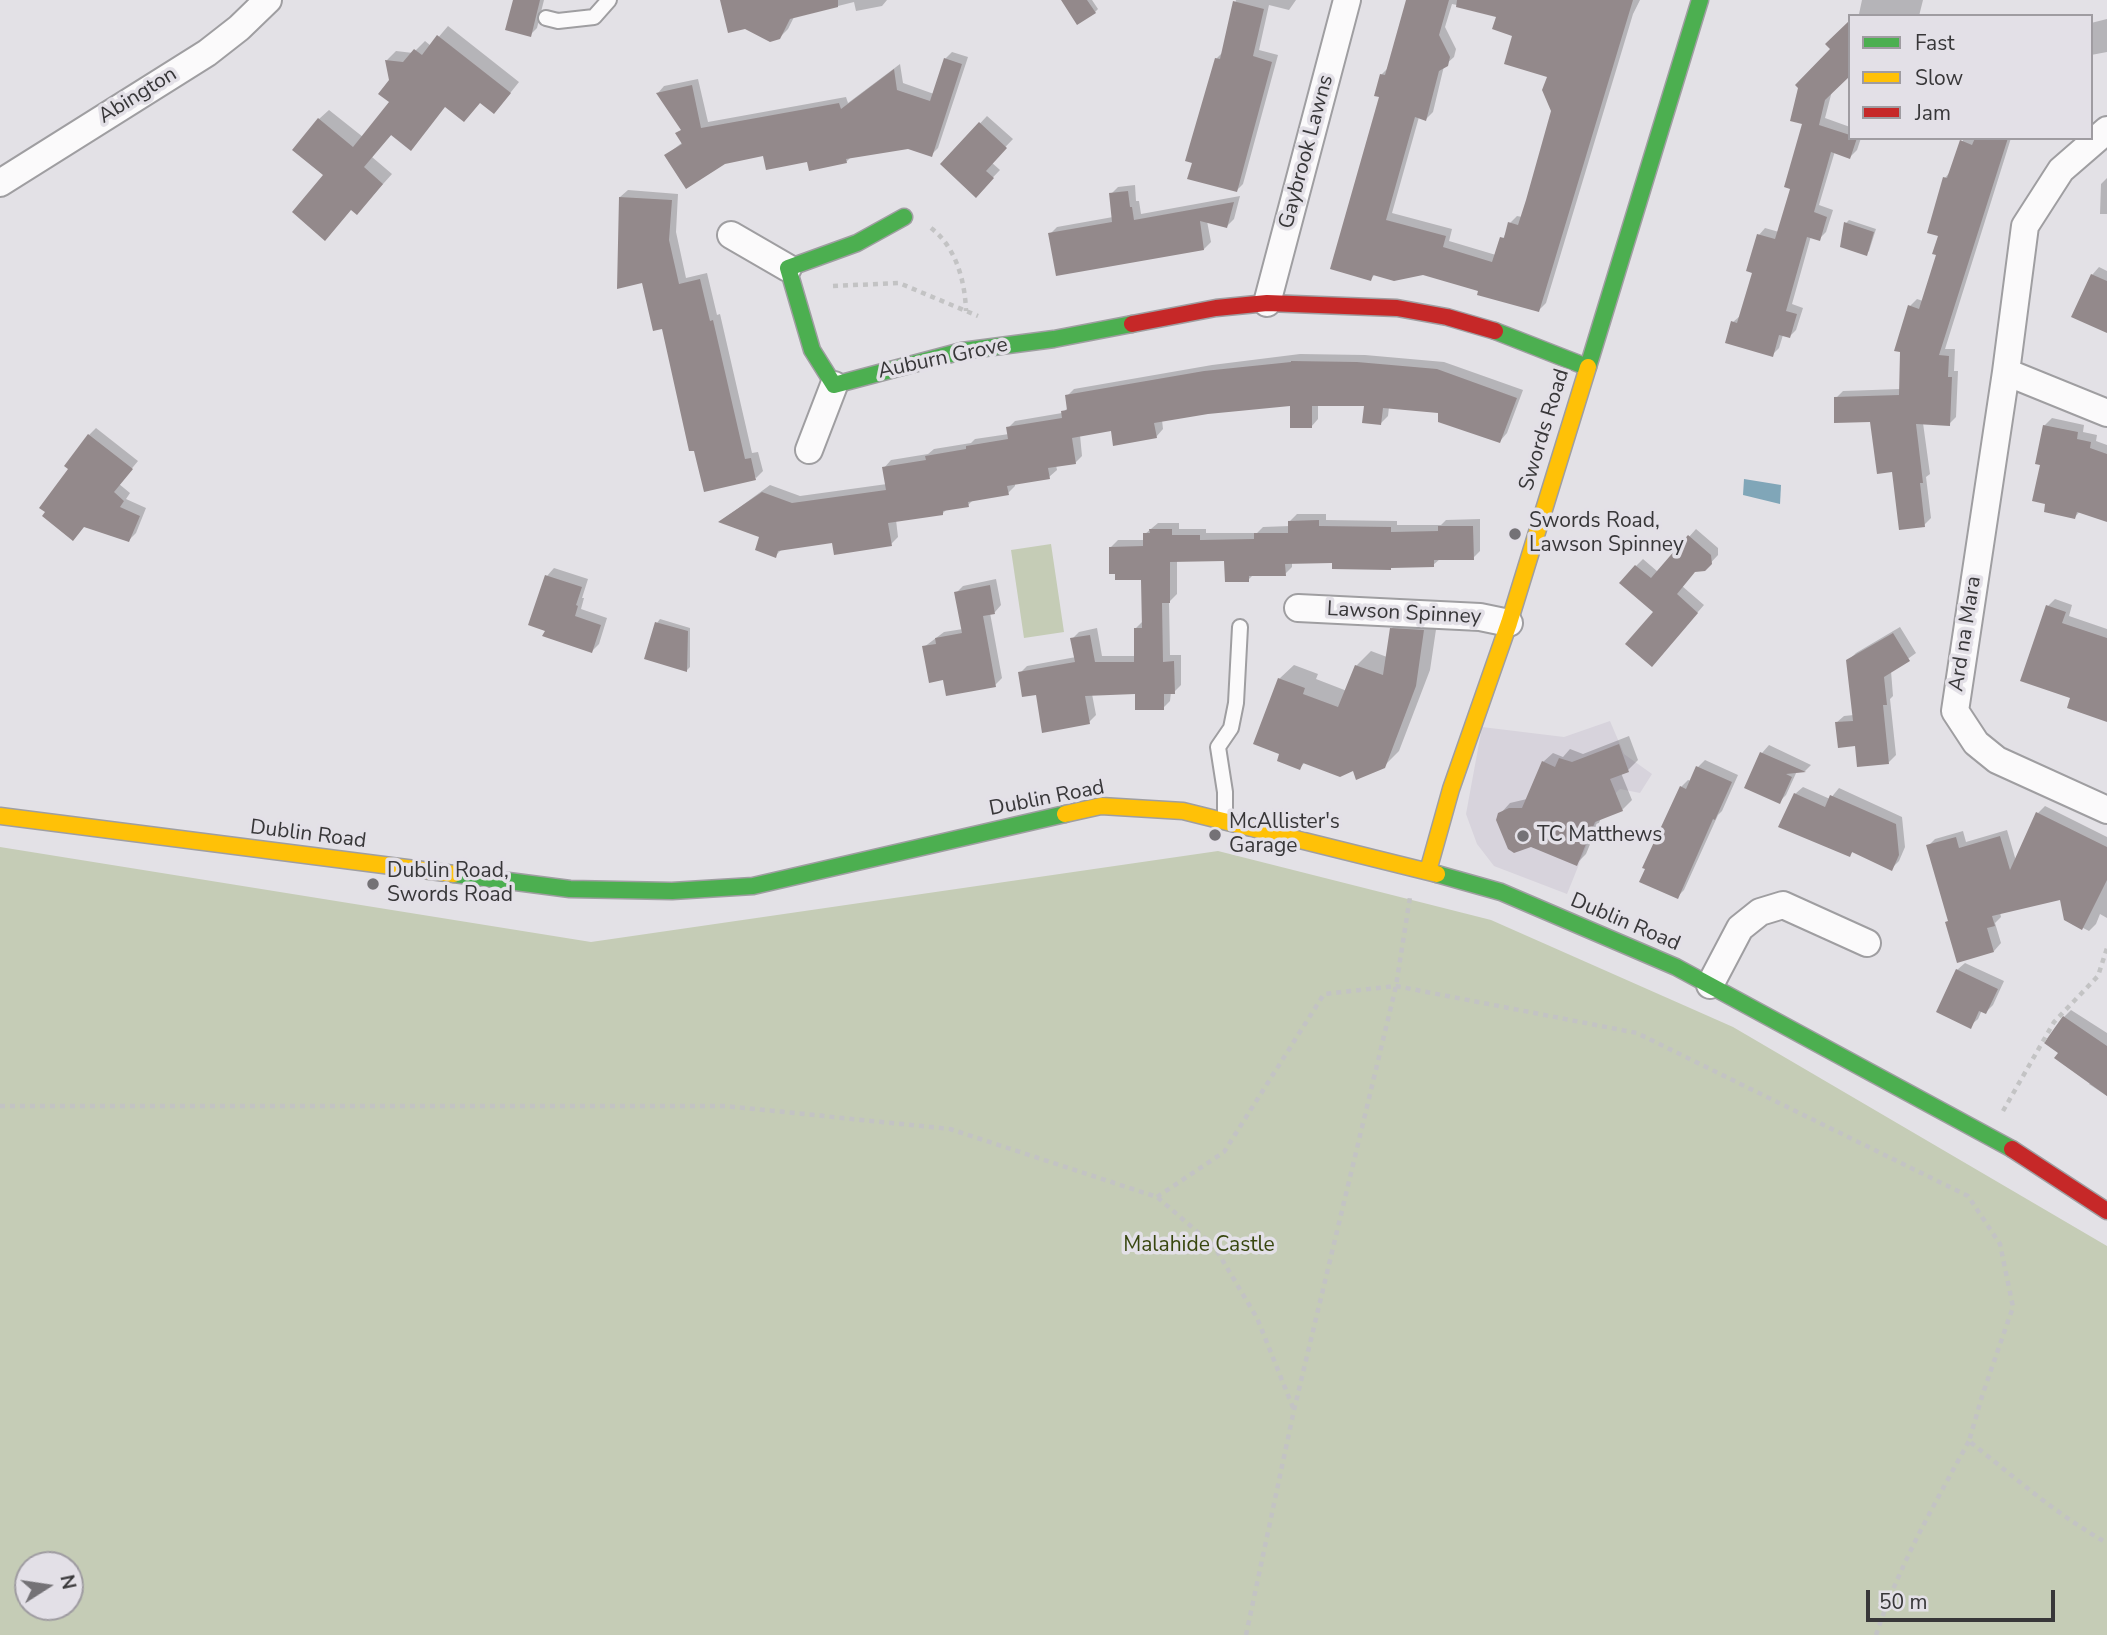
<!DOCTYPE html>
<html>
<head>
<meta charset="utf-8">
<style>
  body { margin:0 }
  #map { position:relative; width:2107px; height:1635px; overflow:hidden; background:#e3e1e6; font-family:"Nunito Sans",sans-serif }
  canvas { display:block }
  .legend { position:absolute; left:1848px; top:14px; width:245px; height:126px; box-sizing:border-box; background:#e3e0e7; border:2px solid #9f9ca1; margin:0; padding:9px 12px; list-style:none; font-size:21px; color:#383739 }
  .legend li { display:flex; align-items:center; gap:14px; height:35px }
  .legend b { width:35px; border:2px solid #9f9ca1 }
  .north { position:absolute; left:14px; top:1551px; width:70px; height:70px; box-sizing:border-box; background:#e3e0e7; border:2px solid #9f9ca1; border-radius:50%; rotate:78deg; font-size:19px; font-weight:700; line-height:28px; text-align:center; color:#383739 }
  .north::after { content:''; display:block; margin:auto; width:24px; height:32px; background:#747276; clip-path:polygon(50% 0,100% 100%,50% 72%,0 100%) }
  .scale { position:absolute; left:1866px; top:1590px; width:189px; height:32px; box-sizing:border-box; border:4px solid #383739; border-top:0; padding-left:9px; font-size:21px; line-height:24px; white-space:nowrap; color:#383739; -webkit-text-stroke:5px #e3e0e7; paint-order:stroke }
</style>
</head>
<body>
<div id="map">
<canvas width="2107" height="1635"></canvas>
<ul class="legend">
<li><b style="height:9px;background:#4caf50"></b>Fast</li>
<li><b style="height:9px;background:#ffc107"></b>Slow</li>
<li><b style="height:9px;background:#c62828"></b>Jam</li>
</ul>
<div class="north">N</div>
<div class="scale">50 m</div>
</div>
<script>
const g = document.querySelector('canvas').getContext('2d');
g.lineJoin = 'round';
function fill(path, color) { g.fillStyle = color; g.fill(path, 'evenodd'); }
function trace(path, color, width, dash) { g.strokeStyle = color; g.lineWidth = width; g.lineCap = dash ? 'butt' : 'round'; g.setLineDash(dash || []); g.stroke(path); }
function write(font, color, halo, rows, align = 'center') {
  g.font = font + ' "Nunito Sans",sans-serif'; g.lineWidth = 7; g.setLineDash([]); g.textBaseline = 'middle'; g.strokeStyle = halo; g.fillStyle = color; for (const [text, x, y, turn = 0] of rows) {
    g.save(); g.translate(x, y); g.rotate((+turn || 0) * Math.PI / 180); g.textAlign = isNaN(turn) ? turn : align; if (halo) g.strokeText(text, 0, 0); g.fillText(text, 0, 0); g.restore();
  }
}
const built = new Path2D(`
  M1610 721 1624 754 1652 774 1640 793 1620 789 1603 805 1567 894 1494 866 1477 844 1466 814 1482 727 1564 737Z`);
const green = new Path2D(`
  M1051 544 1064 632 1024 638 1011 550Z
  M0 847 591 942 1218 851 1491 920 1733 1027 2107 1246V1635H0ZM28 1565H70V1607H28Z`);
const water = new Path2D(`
  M1744 479 1781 485 1780 504 1743 495Z`);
const shadow = new Path2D(`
  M514 0H544L537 28 530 35Z
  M722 0H887L882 6 856 11 854 2 794 17 788 29 779 38Z
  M1066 0H1092L1098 9 1095 12Z
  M1236 0H1296L1289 10 1269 5 1259 50 1278 55 1243 184 1236 191 1216 59 1224 51Z
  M1408 0H1468L1462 6 1452 4 1445 27 1456 49 1454 57 1444 66 1433 112 1426 119 1419 117 1392 213 1452 229 1449 241 1496 255 1510 223 1517 216 1522 217 1553 111 1549 76 1558 0H1640L1633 14 1546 303 1539 310 1423 273 1375 274 1371 279 1381 75 1389 67Z
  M1862 0H1923L1919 16 1859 14Z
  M2107 19V52L2091 55V23Z
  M1850 22 1825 118 1850 127V138H1861L1857 150 1850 157 1835 151 1819 205 1833 210 1826 232 1819 239 1811 236 1792 304 1803 308 1796 330 1789 337 1783 335 1779 348 1772 355 1733 322 1740 316 1754 272 1759 235 1765 228 1779 232 1833 49Z
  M448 26 519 82 503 102 481 101 446 105 392 134 372 157 392 174 366 203 352 208 326 175 319 119 329 110 363 137 391 102V80L387 60 396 51 413 53 425 41 431 46Z
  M952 52 968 57 938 148 931 155 908 147 851 157 846 162 764 154 666 155 683 142 682 129 658 93 664 86 698 79 708 122 846 97 848 103 900 64 903 83 934 94 945 59Z
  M987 116 1013 139 991 162 1000 170 976 195 942 164Z
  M1964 138H2011L1945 349H1955L1954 371H1958L1956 417 1949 424 1923 423 1930 474 1926 477 1931 518 1924 525 1894 470 1872 420 1836 398 1843 391 1901 389 1910 306 1917 299 1923 301 1938 254 1945 178 1950 172Z
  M2107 178V214H2100L2101 184Z
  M1135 185 1136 201H1139L1141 214 1240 196 1234 219 1227 226 1207 221 1211 242 1204 249 1050 234 1057 227 1113 217 1111 194 1118 187Z
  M628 190 678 194 676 232 686 278 707 273 717 315 720 314 752 453 758 452 763 471 756 478 663 327 620 197Z
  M1849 220 1876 229 1869 251 1866 254 1846 223Z
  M2099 267 2107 271V332L2092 275Z
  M1300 354 1365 355 1444 362 1523 390 1507 433 1500 441 1439 412 1389 407 1388 416 1381 423 1366 405 1318 404V419L1311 427 1292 404 1208 412 1162 420 1163 429 1156 437 1112 429 1080 435 1082 456 1075 463 1056 465 1057 470 1049 477 1015 483V486L1008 493 974 499 968 505 948 508 943 513 896 520 898 537 891 544 833 541 782 549 775 556 761 536 721 521 770 485 800 496 887 484 884 468 891 460 928 454 934 449 971 443 975 439 1009 434 1008 428 1015 421 1062 413 1069 407 1067 396 1074 389 1212 365Z
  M2052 418 2084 425 2083 432 2097 435 2096 441 2107 445V520L2080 511 2075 517 2042 464 2044 426Z
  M96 428 138 461 119 484 130 493 126 499 146 508 136 533 129 540 89 435Z
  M1297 514H1326V520L1397 521V525H1441L1446 520 1480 519V551L1473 558 1440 559 1433 565 1333 561 1292 562V567L1285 574H1254L1248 580 1226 559 1177 560V594L1169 602 1170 655H1181V685L1174 692H1171L1170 701 1163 708 1136 692 1092 694 1096 715 1089 722 1037 693 1020 673 1027 666 1076 657 1072 639 1079 632 1097 628 1102 656H1136V628L1143 621V578L1111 547 1118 540H1145V534L1158 523H1179V529H1206V533H1257L1263 527 1290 526V521Z
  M1696 529 1718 548V555L1704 570H1695L1682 586 1704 605 1659 657 1655 612 1636 566 1643 559 1658 572Z
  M554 568 588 579 582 598H584L581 609 607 618 599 644 592 651 547 629V576Z
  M996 579 1001 605 995 612 990 613 1002 678 995 685 944 678 924 647 944 632 963 629 956 593 963 586Z
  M2055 599 2072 605 2069 616 2107 629V720L2072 697 2048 606Z
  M1406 615 1438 616 1430 670 1399 751 1384 766 1354 769 1305 762 1300 768 1279 679 1294 665 1318 674 1316 679 1347 691 1356 666 1371 651 1387 657 1391 629Z
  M660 619 690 628V667L687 670 646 658 657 623Z
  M1900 627 1916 653 1891 671 1893 696 1890 699 1896 755 1889 762 1857 744 1836 723 1844 716 1854 715 1848 661 1856 653Z
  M1629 736 1638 760 1628 770 1621 773 1632 800 1622 810 1601 818 1586 854 1576 864 1500 814 1510 803 1527 799 1543 762 1553 753 1563 757 1570 749 1583 754Z
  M1769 745 1811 765 1805 771H1797L1786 795 1779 802 1746 787 1762 753Z
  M1705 760 1738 775 1722 811 1718 815 1684 890 1677 897 1681 787 1688 780 1691 781 1698 767Z
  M1803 787 1830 799 1839 788 1902 817 1905 847 1899 861 1891 869 1853 851 1850 855 1795 794Z
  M2045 806 2107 837V918L2100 914 2096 924 2089 931 2066 919 2061 898 2000 912 2001 917 1995 923 2001 943 1994 951 1950 920 1928 846 1935 839 1963 831 1966 842 2007 830 2016 861 2038 813Z
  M1965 963 2004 981 1993 1005 1986 1012 1982 1010 1978 1019 1970 1026 1957 970Z
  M2071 1010 2107 1033V1096L2089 1084 2091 1082 2060 1052 2064 1017Z`);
const building = new Path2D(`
  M513 0H540L531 37 505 30Z
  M720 0H838V7L790 19 780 39 770 42 745 29 728 33Z
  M1061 0H1087L1096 13 1077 25Z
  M1406 0H1449L1439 35 1450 57 1448 66 1439 71 1426 121 1415 117 1386 220 1446 236 1443 247 1492 262 1500 237 1504 238 1508 222 1518 225 1526 200 1551 111 1542 90 1547 77 1504 64 1512 36 1492 29 1496 17 1456 7 1457 0H1633L1539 312 1477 295 1478 291 1423 275 1394 281 1373 275 1371 281 1330 269 1379 97 1374 96 1380 74 1385 75Z
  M1233 1 1264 9 1253 56 1272 62 1237 192 1187 179 1192 163 1185 161 1215 58 1220 59Z
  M1850 20V76L1825 100 1819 125 1850 135V138H1857L1850 159 1831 152 1814 212 1827 217 1820 241 1807 237 1786 311 1797 314 1790 338 1779 335 1773 357 1725 343 1731 321 1737 323 1752 273 1746 271 1757 234 1775 239 1790 189 1784 187 1802 124 1790 121 1798 88 1795 85 1830 49 1825 44Z
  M437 35 511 93 494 114 480 103 464 122 445 107 411 151 391 135 364 167 383 184 357 215 351 210 325 241 292 212 323 175 292 150 318 118 353 147 389 102 378 94 389 80 385 60 403 62 414 49 422 55Z
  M944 58 962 64 932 157 908 149 846 159 847 163 809 171 807 162 766 170 763 156 725 164 686 189 664 155 682 144 675 133 681 130 656 93 692 85 701 128 839 103 841 109 894 69 897 90 930 101Z
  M979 122 1007 148 986 171 994 178 976 198 940 164Z
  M1975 138H2008L1939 355 1949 356 1948 377H1952L1950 426 1916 424 1923 483H1920L1925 527 1899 530 1892 472 1877 474 1870 422 1834 423V397L1899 395 1900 352 1894 351 1908 305 1919 309 1936 255 1932 254 1938 236 1927 233 1943 177 1947 178 1960 140 1972 145Z
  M1128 191 1130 207H1132L1134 220 1234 202 1227 228 1200 221 1204 250 1056 276 1048 233 1112 222 1109 193Z
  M619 197 672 200 669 240 679 284 700 279 710 321 713 320 745 459 751 458 756 480 704 492 694 451H689L662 329 653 331 642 283 617 289Z
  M1844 222 1874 232 1867 256 1840 247Z
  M2091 274 2107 281V333L2071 317Z
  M1291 361 1357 362 1437 369 1517 398 1500 443 1438 422V413L1383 408 1381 425 1362 423 1364 406H1312V428H1290V406L1208 414 1154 423 1157 438 1113 446 1111 431 1072 438 1076 464 1048 468 1050 479 1007 486 1009 495 968 502 969 507 943 511V515L888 523 892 546 834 555 832 543 778 551 776 558 755 550 759 537 718 522 762 492 792 503 886 490 882 467 926 460 925 456 966 449V446L1008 439 1006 427 1062 418 1061 411 1067 410 1065 395 1204 371 1291 362Z
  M2043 425 2078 432 2077 439 2091 442 2090 448 2107 454V522L2077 512 2075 519 2044 512 2045 504 2032 501 2040 465 2035 464Z
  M88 434 133 469 114 492 124 501 120 507 140 516 129 542 84 527 73 541 42 516 45 512 39 508 68 469 64 466Z
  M1319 520V526L1391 527V532L1438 531V526H1473L1474 560H1434V567L1391 568V570L1332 569V563L1285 564 1286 576H1249V582H1225L1224 561 1170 562V603H1162L1163 662 1174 661 1175 694H1164V710H1135V694L1085 696 1090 724 1042 733 1036 695 1022 697 1018 672 1075 662 1070 638 1090 635 1095 662H1134V628H1142L1141 580H1115V574H1109V547L1143 546V533H1150L1149 529H1172V535H1200V540L1254 539V533H1288V521Z
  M1688 535 1711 555 1712 564 1705 571 1695 572 1677 594 1698 613 1652 667 1625 644 1653 612 1619 583 1635 565 1651 578Z
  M545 575 582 587 576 605 578 606 575 616 601 625 592 653 542 636 545 631 528 625Z
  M990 585 995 614 983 616 996 687 946 696 943 680 929 683 922 646 936 644 935 638 962 633 954 592Z
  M2046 605 2066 612 2062 623 2107 638V722L2067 708 2070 698 2020 681Z
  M655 622 688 631 687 672 644 659Z
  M1390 628 1424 630 1416 686 1385 768 1356 780 1353 771 1340 777 1303 763 1300 770 1277 761 1279 754 1253 744 1278 678 1305 688 1303 694 1338 707 1355 665 1383 675Z
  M1893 633 1910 661 1884 677 1887 705H1883L1889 764 1857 767 1855 746 1838 748 1835 722 1853 721 1846 660Z
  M1619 744 1629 772 1610 779 1623 811 1595 822 1577 866 1531 847 1514 853 1508 849 1496 820 1498 813 1509 808H1522L1542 761 1555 767 1559 758 1572 762Z
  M1760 752 1806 772 1786 774 1792 777 1780 804 1744 788Z
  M1696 766 1732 782 1715 820 1713 819 1678 899 1639 882 1645 869 1642 868 1680 786 1686 789Z
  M1794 793 1825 807 1830 795 1896 824 1899 855 1892 871 1852 852 1850 857 1778 827Z
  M2036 812 2107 847V880L2082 930 2064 920 2060 900 1992 916 1995 926 1987 928 1994 952 1957 963 1945 922 1948 921 1926 845 1956 837 1959 848 2000 836 2010 870Z
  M1956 969 1998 989 1986 1014 1979 1011 1971 1029 1936 1012Z
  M2063 1016 2107 1046V1096L2054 1058 2058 1053 2044 1043Z`);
const path = new Path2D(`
  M931 228C956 247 965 281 966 311
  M833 286 899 283 978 316
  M0 1106H726L950 1129 1157 1197 1214 1246 1257 1318 1294 1410
  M2003 1111 2054 1022 2098 976 2107 948
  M1157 1197 1224 1152 1324 994 1396 986 1637 1033 1968 1196 2000 1244 2013 1307 1983 1393 1969 1441C2014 1477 2057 1515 2107 1543
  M1246 1635 1294 1410 1396 986 1410 897
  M1876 1635C1898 1567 1935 1503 1969 1441`);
const lane = new Path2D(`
  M546 18 558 21 594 17 609 0
  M1225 820V792L1218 747 1231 728 1236 703 1240 627`);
const street = new Path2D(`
  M2107 130 2061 170 2025 226 2006 372 1955 711 1976 743 1997 760 2107 810
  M0 183 207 53 239 28 268 0
  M731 235 788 268
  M1267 303 1347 0
  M2006 372 2107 413
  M809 450 834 385
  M1298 608 1480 617 1509 623
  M1710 985 1740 928 1760 912 1783 905 1867 943`);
const fast = new Path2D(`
  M904 217 857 243 788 268 812 350 834 385 962 351 1054 339 1132 324
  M1495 331 1587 367
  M1588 367 1700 0
  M454 874 570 889 672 891 753 886 1065 814
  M1437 874 1501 892 1676 967 2012 1149`);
const slow = new Path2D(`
  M1065 814 1101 806 1183 811 1437 874
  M0 816 454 874
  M1428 871 1451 789 1509 623 1588 367`);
const jam = new Path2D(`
  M1132 324 1216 308 1267 303 1397 308 1447 317 1495 331
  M2012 1149 2107 1211`);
const markers = [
  [1515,534,7,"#747276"],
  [1215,835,7,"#747276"],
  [1523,836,7,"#747276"],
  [373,884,7,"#747276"]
];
const streetNames = [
  ["Abington",138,96,-32],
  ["Gaybrook Lawns",1307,152,-75],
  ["Auburn Grove",943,359,-12],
  ["Swords Road",1545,430,-73],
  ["Lawson Spinney",1404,614,3],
  ["Ard na Mara",1966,634,-81],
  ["Dublin Road",1047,799,-11],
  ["Dublin Road",308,835,7],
  ["Dublin Road",1625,923,23]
];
const poiNames = [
  ["Swords Road,",1529,522],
  ["Lawson Spinney",1529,546],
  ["McAllister's",1229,823],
  ["Garage",1229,847],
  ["TC Matthews",1537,836],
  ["Dublin Road,",387,872],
  ["Swords Road",387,896]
];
const parkNames = [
  ["Malahide Castle",1199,1246]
];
fill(built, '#d7d3dc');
fill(green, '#c5ccb6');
fill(water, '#80a6b8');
fill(shadow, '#0003');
fill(building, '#93898b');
trace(lane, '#9f9ea1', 18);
trace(street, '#9f9ea1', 30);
trace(fast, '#9f9ea1', 19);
trace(slow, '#9f9ea1', 19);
trace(jam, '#9f9ea1', 19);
trace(path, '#c3c3c4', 4.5, [5, 5]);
trace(lane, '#fbfafb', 14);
trace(street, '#fbfafb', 26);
trace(fast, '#4caf50', 16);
trace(slow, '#ffc107', 16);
trace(jam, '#c62828', 16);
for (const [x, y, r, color] of markers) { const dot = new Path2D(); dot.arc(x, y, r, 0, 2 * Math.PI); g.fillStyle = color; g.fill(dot); trace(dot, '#e3e0e7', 2.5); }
write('21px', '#383739', '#e3e0e7', streetNames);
write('21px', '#383739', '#e3e0e7', poiNames, 'left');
write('21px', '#38460f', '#e3e0e7', parkNames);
</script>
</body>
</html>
